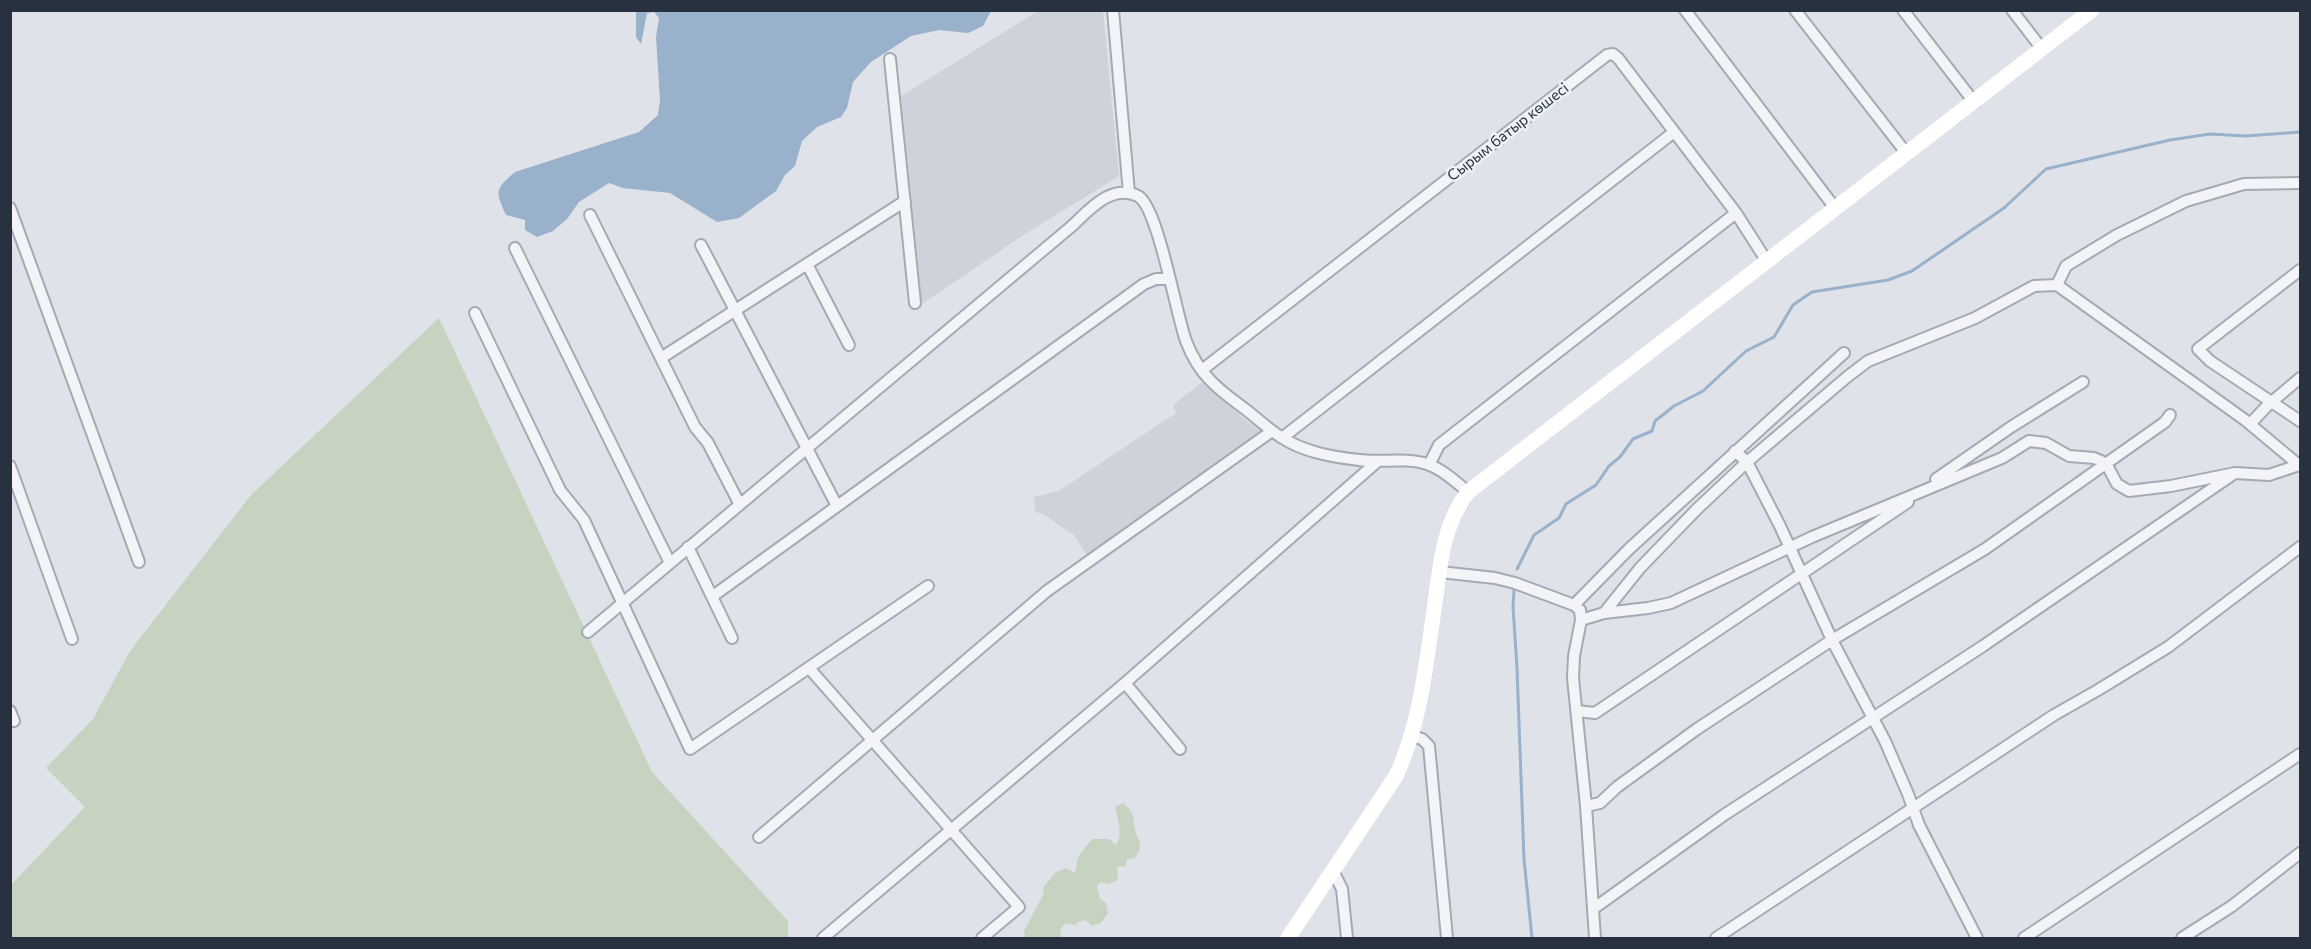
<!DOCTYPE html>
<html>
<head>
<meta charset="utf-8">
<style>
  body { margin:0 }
  #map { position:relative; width:2311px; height:949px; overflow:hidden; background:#dfe3e9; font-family:Commissioner,sans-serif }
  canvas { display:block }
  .frame { position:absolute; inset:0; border:12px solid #273140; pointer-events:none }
</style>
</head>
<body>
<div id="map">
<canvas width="2311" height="949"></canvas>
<div class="frame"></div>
</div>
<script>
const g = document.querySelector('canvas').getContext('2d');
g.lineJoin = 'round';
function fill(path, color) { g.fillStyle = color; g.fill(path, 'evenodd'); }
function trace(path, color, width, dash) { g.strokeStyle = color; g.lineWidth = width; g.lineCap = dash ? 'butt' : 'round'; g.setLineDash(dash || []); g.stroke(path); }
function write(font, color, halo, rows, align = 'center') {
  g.font = font + ' Commissioner,sans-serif'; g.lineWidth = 5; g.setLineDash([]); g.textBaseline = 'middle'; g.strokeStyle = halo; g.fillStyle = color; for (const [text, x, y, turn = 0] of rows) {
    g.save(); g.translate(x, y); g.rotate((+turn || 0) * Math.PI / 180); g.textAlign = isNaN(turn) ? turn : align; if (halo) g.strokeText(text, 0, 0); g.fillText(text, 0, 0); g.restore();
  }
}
const built = new Path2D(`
  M1038 11H1103L1119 176 1022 236 922 304 901 96Z
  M1202 382 1215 395 1263 434 1087 555 1074 535 1043 514 1035 512 1034 497 1059 491 1176 413 1173 405Z`);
const green = new Path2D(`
  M439 318 652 772 788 921V938H11L10 886 85 807 46 768 93 719 130 651 251 495Z
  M1123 803C1135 813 1133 817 1135 829 1138 844 1145 841 1135 858L1127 859 1126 866 1117 867 1118 880 1109 884 1100 882 1097 886 1100 899 1106 903 1108 913 1101 923 1092 926 1085 920 1078 922 1075 925 1065 923 1060 930 1062 938H1025L1024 931 1043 895 1044 886 1056 872 1066 868 1075 873 1078 857 1092 839H1109L1116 845C1123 835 1118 818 1115 807Z`);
const water = new Path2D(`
  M636 11V10L991 11 983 26 968 33 939 30 911 36 871 62 853 82 847 108 841 117 817 127 802 141 795 166 785 175 776 191 739 218 717 222 670 193 623 188 609 183 579 202 567 219 553 231 537 237 525 230V220L506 215C495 191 495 189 515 172L639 132 658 115 660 100 656 37 659 18 654 12 647 13 641 44 636 37Z`);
const stream = new Path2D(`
  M1517 569 1534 535 1559 518 1566 504 1596 485 1609 466 1620 457 1633 439 1652 431 1655 421 1674 406 1703 391 1746 351 1774 337 1793 305 1812 292 1888 280 1912 271 2004 208 2046 169 2170 140 2210 134 2246 136 2300 132
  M1514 590 1513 607 1517 668 1524 859 1532 938`);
const street = new Path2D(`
  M1113 10 1129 193
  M1685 10 1835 208
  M1795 10 1907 154
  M1903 10 1974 102
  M2012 10 2042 49
  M890 59 915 303
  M10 208 139 562
  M590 215 695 427 708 443 739 503
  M701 245 837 506
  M515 248 670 563
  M807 264 849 345
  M2300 270 2198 349 2210 361 2300 421
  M2057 285 2066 266 2117 235 2186 201 2244 184 2300 183
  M475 313 560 490 584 520 690 749 928 586
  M661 358 905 201
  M1202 370 1607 55 1613 54 1618 58 1736 213 1766 260
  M2250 424 2267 406 2300 378
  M1282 438 1674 132
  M1735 451 1747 462 1780 526 1832 640 1885 741 1908 794 1919 825 1977 938
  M1429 465 1439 445 1736 213
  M10 466 72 639
  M1936 479 2011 427 2083 382
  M688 547 732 638
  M1440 572 1495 578 1515 583 1574 605 1580 610 1581 620 1574 656 1573 678 1586 806 1595 938
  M713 596 1144 284 1156 279H1169
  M1574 605 1629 549 1844 353
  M1604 613 1640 568 1697 509 1747 462 1847 377 1868 361 1975 318 2034 286 2057 285 2245 420 2300 466
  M1581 620 1604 613 1648 608 1671 603 1812 537 2002 458 2029 441 2046 443 2069 456 2094 458 2101 461 2108 467 2117 484 2129 491 2171 486 2235 473 2269 475 2299 465
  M588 632 1072 226C1089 210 1112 183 1138 196 1158 207 1176 314 1186 341 1191 354 1200 370 1210 380 1220 391 1233 400 1245 409 1257 418 1268 429 1281 437 1303 452 1333 457 1359 460 1381 463 1405 457 1427 464 1442 469 1456 482 1468 492
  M809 668 1019 907 982 938
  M1125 683 1180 749
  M10 711 14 721
  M1577 711 1595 713 1908 502
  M1411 736 1422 739 1429 746 1447 938
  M1586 806 1600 803 1617 787 1697 729 1832 640 1985 549 2165 422 2170 415
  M759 837 1047 591 1272 431
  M1333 871 1342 889 1347 938
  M1593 909 1724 815 1983 646 2232 475
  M823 938 1125 683 1378 461
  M1716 938 2054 715 2098 690 2168 647 2300 547
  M2024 938 2300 754
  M2182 938 2232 906 2300 853`);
const secondary = new Path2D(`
  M1288 938 1396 776C1420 725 1426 665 1434 610 1440 569 1442 525 1468 492L2092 10`);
const streetNames = [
  ["Сырым батыр көшесі",1508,132,-38]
];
fill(built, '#cdd2db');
fill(green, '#c5d3c0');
fill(water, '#99b1ca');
trace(stream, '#99b1ca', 3);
trace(street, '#a4aab3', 14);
trace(street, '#f2f4f7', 10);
trace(secondary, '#fff', 15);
write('15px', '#273140', '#eef2f6', streetNames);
</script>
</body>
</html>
